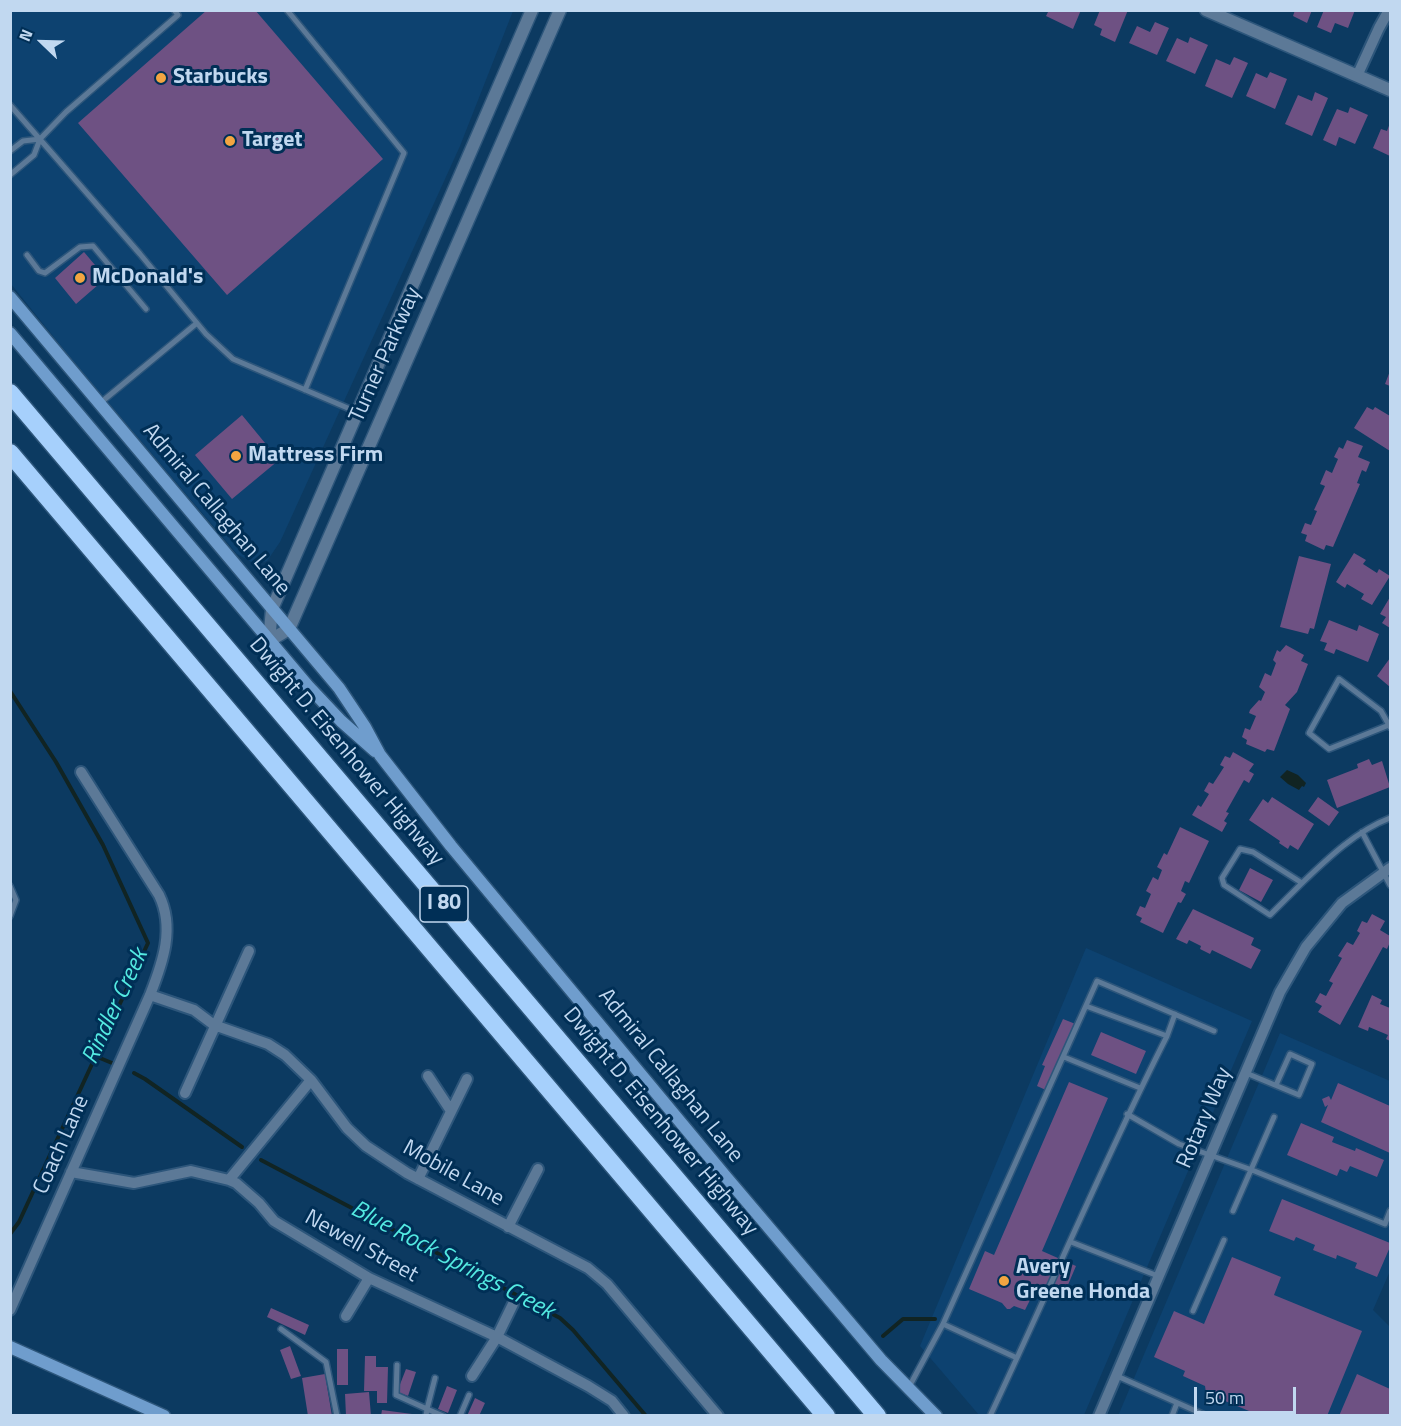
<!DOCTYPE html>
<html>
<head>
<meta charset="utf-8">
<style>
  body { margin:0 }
  #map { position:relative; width:1401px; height:1426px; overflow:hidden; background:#0c3a61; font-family:"Titillium Web",sans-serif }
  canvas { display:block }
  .frame { position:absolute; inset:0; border:12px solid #c1d8f0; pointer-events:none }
  .north { position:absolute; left:12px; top:12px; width:60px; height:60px; -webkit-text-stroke:4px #002f56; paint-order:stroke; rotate:293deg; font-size:16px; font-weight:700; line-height:24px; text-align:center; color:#c1d8f0 }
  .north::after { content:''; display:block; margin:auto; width:21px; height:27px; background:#c1d8f0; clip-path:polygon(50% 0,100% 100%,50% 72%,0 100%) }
  .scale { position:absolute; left:1194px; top:1387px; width:102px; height:27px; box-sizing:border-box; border:3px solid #c1d8f0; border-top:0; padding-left:8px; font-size:18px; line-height:21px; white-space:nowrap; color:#c1d8f0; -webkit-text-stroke:4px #002f56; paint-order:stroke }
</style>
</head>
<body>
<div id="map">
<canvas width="1401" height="1426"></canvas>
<div class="frame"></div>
<div class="north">N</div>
<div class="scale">50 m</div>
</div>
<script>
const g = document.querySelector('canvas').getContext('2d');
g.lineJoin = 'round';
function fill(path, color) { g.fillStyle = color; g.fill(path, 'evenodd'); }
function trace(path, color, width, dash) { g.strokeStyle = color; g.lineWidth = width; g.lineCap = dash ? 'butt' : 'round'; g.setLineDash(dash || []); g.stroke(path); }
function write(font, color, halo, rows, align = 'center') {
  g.font = font + ' "Titillium Web",sans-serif'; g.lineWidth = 6; g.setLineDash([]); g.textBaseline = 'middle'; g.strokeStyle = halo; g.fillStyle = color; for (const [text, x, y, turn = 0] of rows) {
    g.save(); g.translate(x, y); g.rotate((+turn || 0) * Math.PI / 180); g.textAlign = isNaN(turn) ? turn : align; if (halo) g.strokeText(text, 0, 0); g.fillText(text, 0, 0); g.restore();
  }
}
const built = new Path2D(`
  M11 11H513L460 146 280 542 267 561 255 564 237 554 74 362 11 284Z
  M1086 948 1252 1021 1084 1415H979L920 1346Z
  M1280 1033 1390 1081V1271L1373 1310 1390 1327V1415L1118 1416Z`);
const water = new Path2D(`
  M1287 770 1298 775 1306 783 1304 787 1302 786 1299 790 1288 784 1280 777Z`);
const stream = new Path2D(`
  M10 691 56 762 103 845 148 943 19 1222 10 1234
  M95 1056 112 1063
  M134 1073 145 1079 242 1147
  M261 1160 560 1318 573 1330 646 1416
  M883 1336 903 1319H935`);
const building = new Path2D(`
  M207 10H255L383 159 227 295 78 123Z
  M1049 10H1081L1073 29 1046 16Z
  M1100 10H1128L1115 42 1100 35 1102 29 1094 25Z
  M1295 10H1312L1307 23 1293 16Z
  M1324 10H1355L1348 28 1335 23 1331 33 1317 27Z
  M1155 22 1169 28 1157 55 1129 43 1137 26 1150 32Z
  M1190 37 1208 45 1195 74 1166 61 1177 38 1188 43Z
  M1234 57 1248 63 1232 98 1205 86 1216 59 1230 65Z
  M1270 72 1287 79 1275 109 1246 96 1256 73 1267 78Z
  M1315 92 1328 98 1312 136 1285 124 1298 95 1312 101Z
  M1350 107 1368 115 1355 144 1339 137 1336 146 1323 140 1337 109 1348 113Z
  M1390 123V156L1373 148 1381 129 1387 131Z
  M84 252 106 278 76 304 55 278Z
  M1390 371V386L1385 384Z
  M1367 407 1373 410 1375 407 1390 416V451L1354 428Z
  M242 415 279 460 232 499 195 455Z
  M1347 440 1363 446 1358 457 1370 462 1366 472 1362 470 1357 483 1360 484 1333 547 1326 545 1324 550 1305 541 1307 535 1301 533 1305 523 1311 525 1317 511 1314 510 1325 486 1320 484 1326 470 1332 473 1338 459 1334 457 1339 447 1343 449Z
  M1354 553 1366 560 1363 564 1377 573 1379 569 1390 576 1372 605 1361 599 1364 594 1347 584 1345 588 1336 582Z
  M1299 556 1331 564 1314 629 1310 628 1308 634 1280 627Z
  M1390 597V628L1382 623 1386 617 1380 614Z
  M1329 620 1357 631 1359 625 1379 634 1368 662 1336 649 1334 654 1324 650 1327 643 1320 641Z
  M1286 645 1304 655 1301 661 1308 664 1297 692 1285 705 1290 709 1274 751 1267 749 1265 752 1246 744 1247 740 1242 737 1245 728 1250 730 1256 716 1249 713 1250 710 1259 700 1261 701 1265 692 1259 687 1265 673 1271 676 1276 663 1273 660 1277 650 1280 652Z
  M1390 658V687L1377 676Z
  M1233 752 1254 764 1249 771 1254 774 1249 783 1244 780 1226 812 1229 813 1224 821 1227 823 1222 832 1192 815 1198 805 1201 807 1209 794 1204 791 1209 782 1213 784 1224 767 1220 765 1225 756 1230 758Z
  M1369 759 1372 765 1382 761 1390 787 1337 808 1327 780 1358 768 1357 764Z
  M1272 797 1314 824 1298 850 1290 845 1288 849 1279 843 1280 841 1249 820 1263 799 1268 803Z
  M1318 797 1339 812 1329 826 1308 811Z
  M1180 827 1209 841 1189 883 1185 881 1181 891 1186 894 1181 903 1178 902 1163 933 1140 922 1142 918 1136 915 1140 906 1145 908 1151 894 1146 891 1153 877 1158 880 1162 870 1157 867 1164 853 1167 855Z
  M1250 868 1273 880 1261 902 1239 890Z
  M1193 909 1254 938 1251 945 1261 950 1251 969 1212 950 1210 954 1200 949 1201 946 1189 940 1187 944 1176 939Z
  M1372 914 1385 921 1380 930 1390 936V942L1387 949 1383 947 1340 1025 1318 1012 1322 1006 1315 1002 1320 993 1326 996 1333 983 1329 981 1342 958 1338 956 1347 942 1353 945 1360 933 1357 931 1362 921 1367 923Z
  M1372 995 1382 1000 1380 1004 1390 1008V1041L1386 1039 1388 1035 1369 1027 1368 1031 1358 1027Z
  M1063 1019 1078 1025 1048 1091 1037 1086 1045 1066 1042 1065Z
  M1101 1032 1146 1051 1136 1074 1091 1055Z
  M1069 1082 1108 1098 1042 1251 1076 1266 1062 1299 1036 1288 1025 1310 1014 1306 1010 1309H1007L1002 1303 969 1289 985 1251 994 1255Z
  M1338 1083 1390 1106V1153L1321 1122 1328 1105 1325 1107 1322 1099 1329 1096 1331 1100Z
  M1301 1123 1334 1137 1332 1142 1355 1151 1356 1148 1384 1160 1377 1177 1350 1166 1347 1172 1340 1169 1337 1176 1287 1155Z
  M1282 1199 1390 1243V1247L1377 1277 1355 1268 1357 1263 1337 1255 1336 1259 1313 1250 1315 1245 1296 1237 1294 1241 1269 1231Z
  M1232 1257 1281 1277 1274 1295 1362 1331 1327 1416H1261L1206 1393 1205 1386 1183 1376 1185 1371 1154 1357 1174 1311 1204 1324Z
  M271 1308 309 1325 305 1335 267 1317Z
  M290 1346 301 1376 291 1379 280 1350Z
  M337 1349H348V1385H337Z
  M365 1356H376V1367H388L387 1403H377V1391H364Z
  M406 1369 416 1372 408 1396 397 1392Z
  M325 1374 332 1416H308L302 1378Z
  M1357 1374 1390 1389V1416H1339Z
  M447 1386 457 1390 448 1413 438 1409Z
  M369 1392 371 1416H346L345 1394Z
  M475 1398 485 1403 479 1416H467Z
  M382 1410 412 1414 411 1416H381Z`);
const service = new Path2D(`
  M287 10 404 153 305 390
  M10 105 140 254 206 334 233 359 357 412
  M10 151 23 141 40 139
  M10 175 34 155 40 139 66 112 178 15 174 10
  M27 255 39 271 45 273 80 247 93 246 146 309
  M99 404 197 323
  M1389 725 1329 749 1309 733 1339 679 1381 711 1390 727
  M1362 832 1390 885
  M1240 849 1253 852 1302 883 1270 915 1224 885 1222 878Z
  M1302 883C1328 858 1356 831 1390 818
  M10 886 16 900 10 916
  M1086 1006 1167 1036 1175 1014
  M1064 1057 1140 1088
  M1246 1073 1299 1095 1312 1064 1290 1054 1276 1085
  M1127 1114 1179 1144 1252 1170 1385 1224 1390 1211
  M1233 1211 1274 1117
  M1071 1242 1158 1276
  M1193 1311 1224 1240
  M943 1324 1097 981 1214 1031
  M281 1329 326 1362 337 1416
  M397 1365 396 1395 427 1409 426 1416
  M1117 1376 1207 1416
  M435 1378 427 1409 443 1416
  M909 1387 943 1324 1017 1358
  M460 1416 469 1395
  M990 1416C1050 1289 1104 1160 1167 1036
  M1172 1416 1177 1403`);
const minor = new Path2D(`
  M1357 76 1379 28 1389 10
  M150 995 194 1010 214 1025 268 1044 285 1055 311 1080 347 1128 366 1146 407 1173 588 1268 607 1284 718 1416
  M428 1076 451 1111
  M185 1093 249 951
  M71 1172 134 1183 191 1171 229 1180 236 1183 259 1203 274 1221 369 1278 497 1337 588 1386 612 1401 624 1416
  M418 1179 467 1079
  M229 1180 311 1080
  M508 1227 538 1169
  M10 1310 150 995C163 962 175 928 159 895L81 772
  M346 1316 369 1278
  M472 1376 497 1337 513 1304
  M1099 1416 1280 992 1306 947 1342 903 1390 868`);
const tertiary = new Path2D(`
  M1206 10 1390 90
  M269 641 289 629 560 10
  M269 641 272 609 532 10`);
const secondary = new Path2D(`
  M10 297 339 688 365 727 380 755 451 846 726 1177 881 1360 936 1416
  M10 333 308 686 341 721 375 751
  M10 1347 164 1416`);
const motorway = new Path2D(`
  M10 393 877 1416
  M10 453 826 1416`);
const markers = [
  [161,78,6,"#f2a541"],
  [230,141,6,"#f2a541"],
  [80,278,6,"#f2a541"],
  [236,456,6,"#f2a541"],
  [1004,1281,6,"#f2a541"]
];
const shields = [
  [444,904,48]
];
const shieldNames = [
  ["I 80",444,904]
];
const poiNames = [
  ["Starbucks",173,78],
  ["Target",242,141],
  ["McDonald's",92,278],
  ["Mattress Firm",248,456],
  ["Avery",1016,1268],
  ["Greene Honda",1016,1293]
];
const streetNames = [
  ["Turner Parkway",386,355,-66],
  ["Admiral Callaghan Lane",216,510,50],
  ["Dwight D. Eisenhower Highway",346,752,50],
  ["Admiral Callaghan Lane",670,1076,51],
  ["Rotary Way",1205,1118,-67],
  ["Dwight D. Eisenhower Highway",660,1122,50],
  ["Coach Lane",62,1145,-66],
  ["Mobile Lane",453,1174,29],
  ["Newell Street",361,1247,29]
];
const waterNames = [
  ["Rindler Creek",116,1007,-65],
  ["Blue Rock Springs Creek",452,1261,28]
];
fill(built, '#0d4270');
fill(water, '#112423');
trace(stream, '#112423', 4);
fill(building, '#6e5183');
trace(service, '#2d567b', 8);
trace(minor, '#2d567b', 14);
trace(tertiary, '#2d567b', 15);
trace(secondary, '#2d567b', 15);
trace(motorway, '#2d567b', 21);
trace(service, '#5c7997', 5);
trace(minor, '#5c7997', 10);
trace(tertiary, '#5c7997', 12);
trace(secondary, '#6f9dcd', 12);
trace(motorway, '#a6d0fc', 18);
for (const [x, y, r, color] of markers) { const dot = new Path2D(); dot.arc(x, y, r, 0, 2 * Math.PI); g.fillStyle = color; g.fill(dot); trace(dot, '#002f56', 2); }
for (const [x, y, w] of shields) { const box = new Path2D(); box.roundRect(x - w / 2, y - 18, w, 36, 4.5); g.fillStyle = '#002f56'; g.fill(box); trace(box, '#c1d8f0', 1.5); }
write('bold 21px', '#c1d8f0', null, shieldNames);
write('bold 22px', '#c1d8f0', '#002f56', poiNames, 'left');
write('22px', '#c1d8f0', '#002f56', streetNames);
write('italic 24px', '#53e9e1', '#002f56', waterNames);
</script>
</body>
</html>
